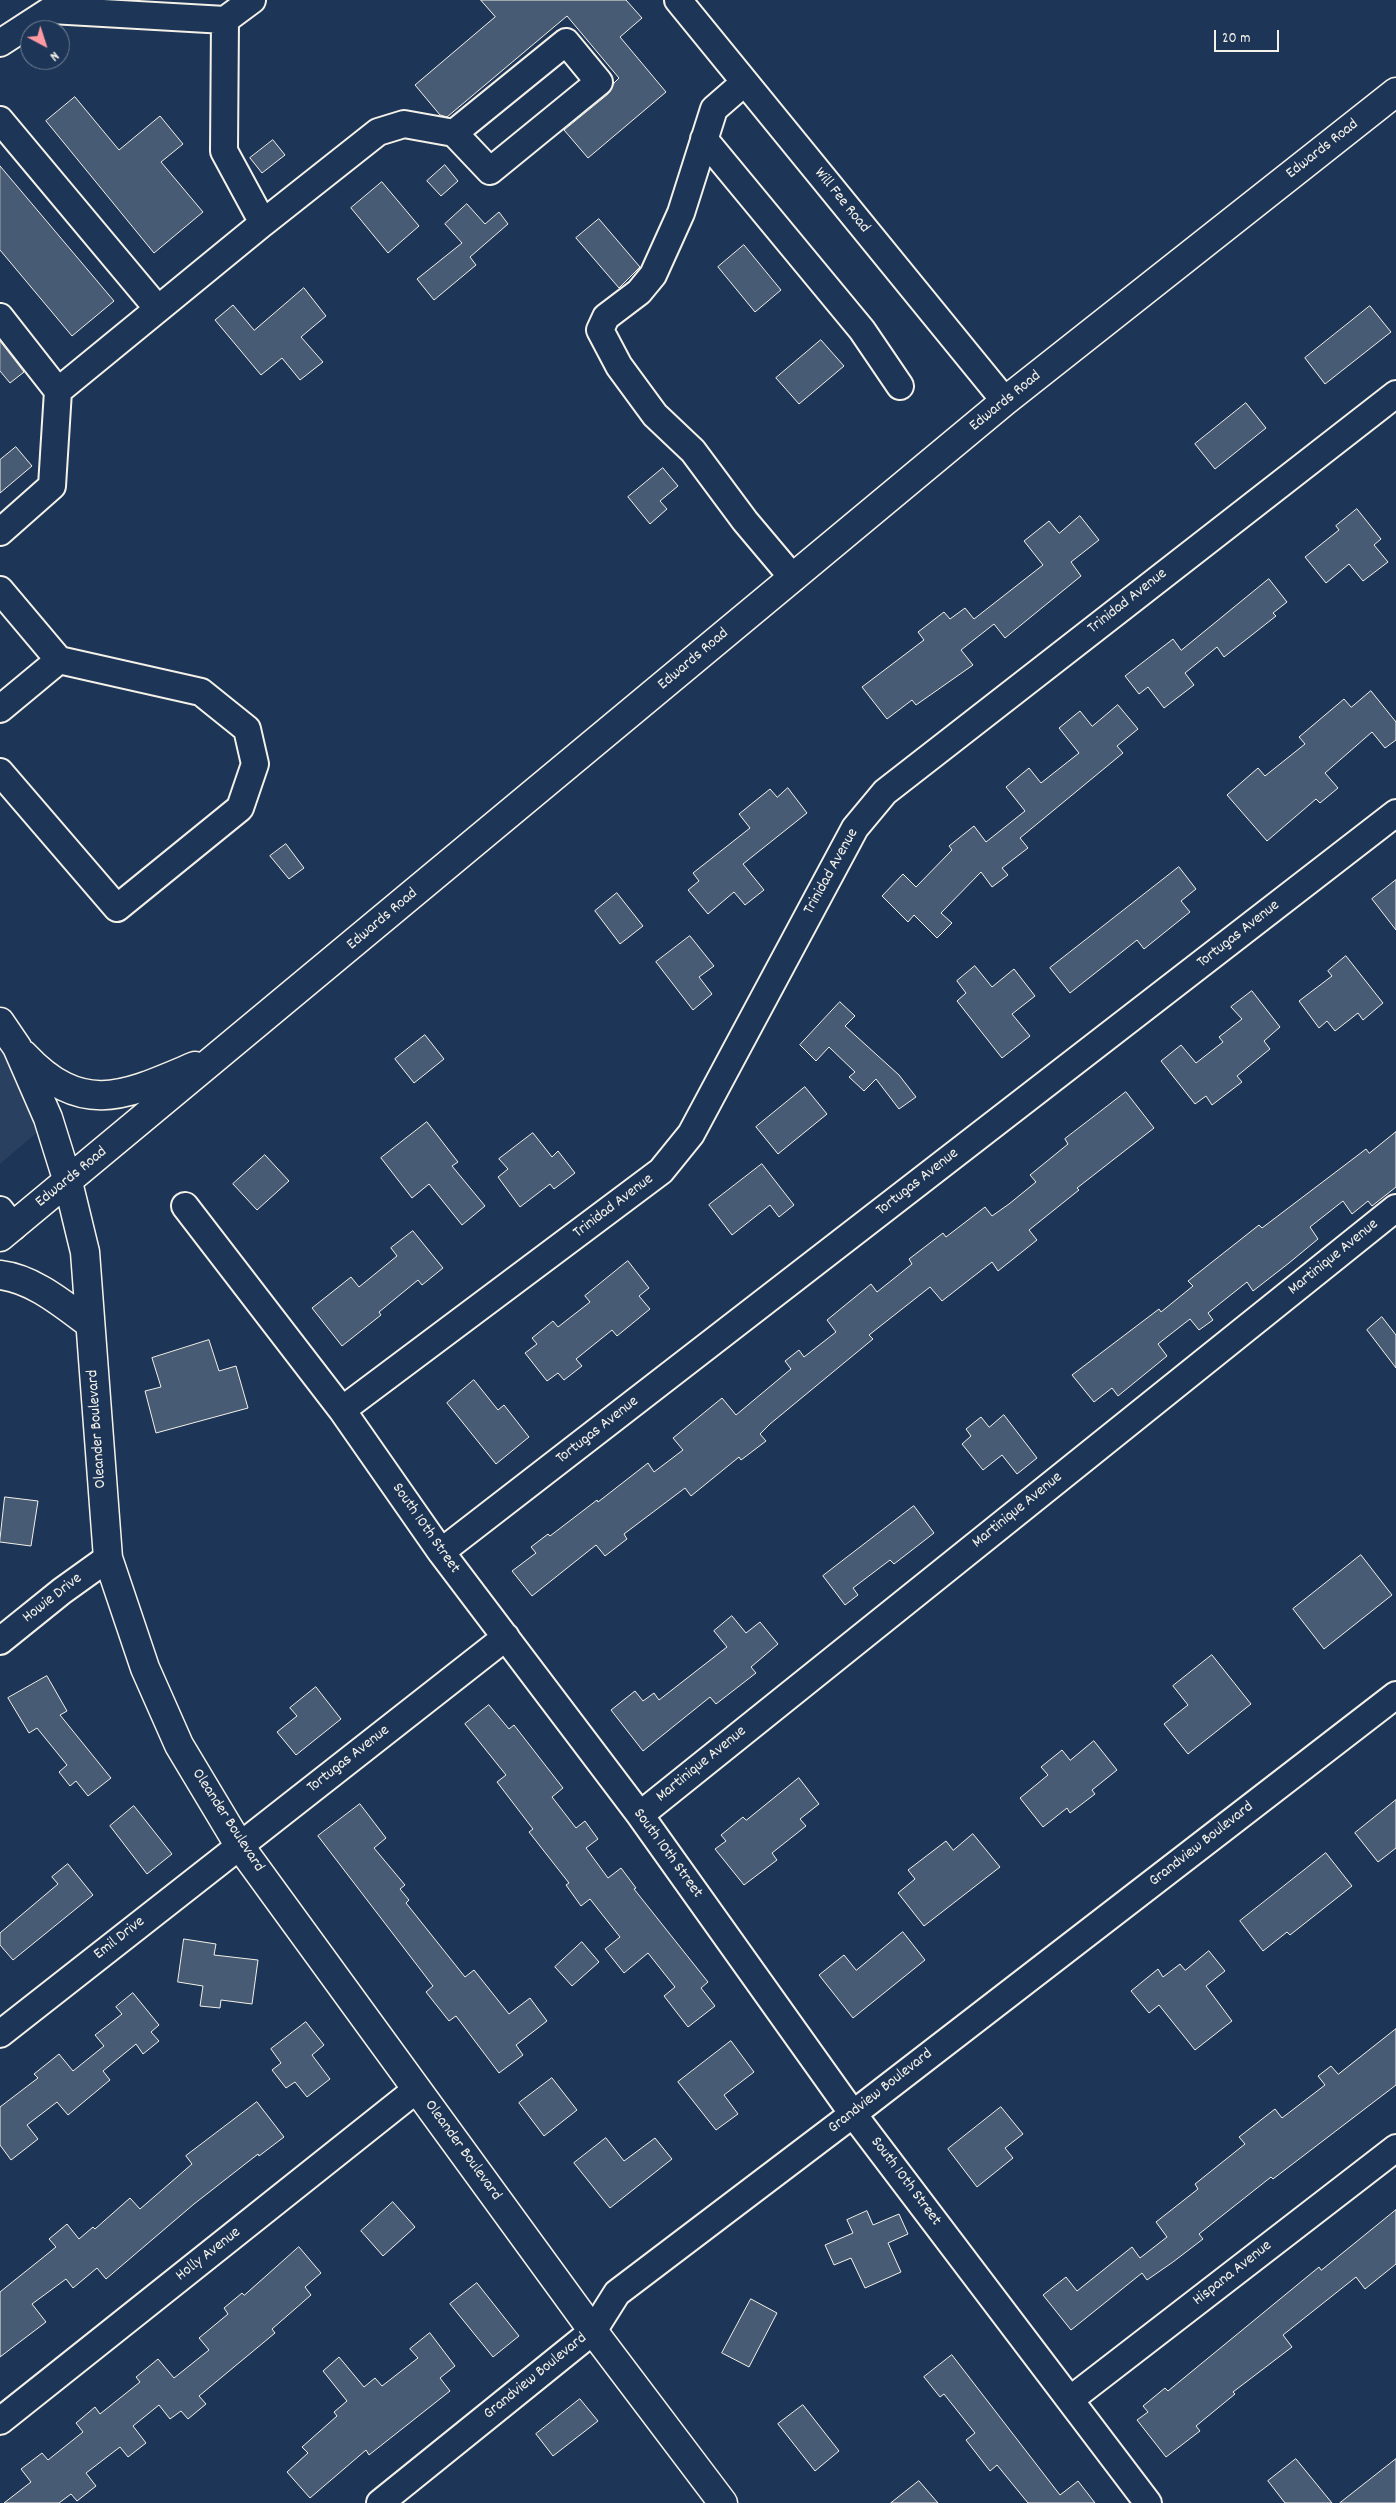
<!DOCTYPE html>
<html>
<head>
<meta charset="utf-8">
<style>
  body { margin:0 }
  #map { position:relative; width:1396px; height:2503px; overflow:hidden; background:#1d3557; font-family:Dekko,sans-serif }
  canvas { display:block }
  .north { position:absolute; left:20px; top:20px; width:50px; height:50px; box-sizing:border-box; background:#1d3557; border:1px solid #738091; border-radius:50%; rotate:140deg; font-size:14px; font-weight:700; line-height:20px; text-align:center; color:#f4f1e8 }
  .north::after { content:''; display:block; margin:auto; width:18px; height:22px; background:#ff9aa2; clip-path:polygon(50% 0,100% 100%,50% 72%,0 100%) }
  .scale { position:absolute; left:1214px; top:30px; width:65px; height:22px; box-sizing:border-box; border:2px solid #f4f1e8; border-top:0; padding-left:6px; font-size:15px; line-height:18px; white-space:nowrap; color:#f4f1e8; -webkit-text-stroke:4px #1d3557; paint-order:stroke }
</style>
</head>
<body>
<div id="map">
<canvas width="1396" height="2503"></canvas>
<div class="north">N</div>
<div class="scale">20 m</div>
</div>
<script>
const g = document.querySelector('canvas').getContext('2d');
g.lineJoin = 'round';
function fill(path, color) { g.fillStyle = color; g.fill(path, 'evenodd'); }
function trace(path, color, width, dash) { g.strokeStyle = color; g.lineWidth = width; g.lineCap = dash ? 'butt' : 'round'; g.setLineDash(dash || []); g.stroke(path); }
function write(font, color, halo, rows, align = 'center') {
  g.font = font + ' Dekko,sans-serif'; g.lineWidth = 4; g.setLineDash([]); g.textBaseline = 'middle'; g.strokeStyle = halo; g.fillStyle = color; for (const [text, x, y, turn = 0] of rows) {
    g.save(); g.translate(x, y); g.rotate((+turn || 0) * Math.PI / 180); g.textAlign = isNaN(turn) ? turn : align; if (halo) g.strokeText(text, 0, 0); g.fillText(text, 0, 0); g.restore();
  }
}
const built = new Path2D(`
  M0 1043 7 1054 40 1130 0 1164Z`);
const building = new Path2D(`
  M481 0H626L642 18 620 37 666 92 588 158 564 130 608 94 614 83 619 78 567 16 447 117 440 115 415 85 495 17Z
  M75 97 119 150 160 116 183 144 161 162 203 212 154 253 46 121Z
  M273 140 285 155 262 173 250 158Z
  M445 165 458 181 441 196 427 181Z
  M0 166 114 301 72 336 0 250Z
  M382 182 419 226 388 253 351 208Z
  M467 204 485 224 499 212 508 224 470 257 476 265 434 300 417 279 462 243 445 224Z
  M599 219 640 267 619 288 576 238Z
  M744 245 781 290 755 312 718 267Z
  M304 288 326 316 301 337 323 362 300 380 282 358 261 375 215 320 233 305 254 330Z
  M1370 306 1391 332 1325 384 1305 358Z
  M821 340 844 366 799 404 776 378Z
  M0 341 24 372 10 383 0 371Z
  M1246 403 1266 428 1215 469 1195 444Z
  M16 447 32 466 0 493V460Z
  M663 468 678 486 660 501 667 509 650 524 628 497Z
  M1357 509 1381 539 1374 545 1388 562 1363 581 1349 564 1326 583 1305 557 1339 530 1336 526Z
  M1080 516 1099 540 1071 562 1081 576 1005 638 994 624 961 650 973 665 916 705 912 700 887 719 862 687 924 640 918 632 944 612 950 619 965 608 974 619 1043 565 1024 541 1049 521 1059 533Z
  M1269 579 1287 602 1273 613 1276 616 1224 657 1217 647 1185 673 1194 685 1164 708 1148 687 1139 694 1125 676 1173 639 1181 650Z
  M1371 691 1396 722V740L1385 748 1372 732 1325 773 1338 788 1320 803 1316 799 1267 841 1227 795 1258 768 1265 776 1305 744 1299 737 1344 699 1351 707Z
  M1118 705 1138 729 1117 746 1123 753 1020 838 1028 848 1002 868 1008 875 992 887 981 872 941 913 952 923 937 938 914 915 908 922 882 896 903 874 916 887 952 850 949 846 974 826 986 842 1025 811 1006 787 1029 768 1041 783 1079 753 1059 728 1080 711 1092 726Z
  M788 788 807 813 743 864 764 890 745 905 734 892 708 914 688 890 699 881 693 873 750 828 739 814 770 789 777 797Z
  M286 844 304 868 289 879 270 856Z
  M1179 867 1196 889 1181 901 1190 912 1144 949 1137 940 1070 993 1050 968Z
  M1396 880V930L1372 899Z
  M617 893 643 926 620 944 595 911Z
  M690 936 714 966 699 977 712 994 693 1010 656 962Z
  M1346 956 1383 1003 1363 1020 1358 1013 1335 1031 1327 1021 1319 1028 1299 1001 1332 976 1328 971Z
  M975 966 992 987 1014 969 1035 996 1012 1014 1030 1036 1002 1058 957 1001 966 993 957 981Z
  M1252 991 1280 1027 1264 1041 1270 1049 1237 1076 1242 1082 1212 1105 1206 1096 1195 1104 1161 1061 1181 1045 1196 1063 1223 1042 1219 1037 1242 1019 1231 1007Z
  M840 1002 855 1016 845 1026 899 1075 916 1097 899 1109 876 1079 864 1091 849 1077 855 1072 829 1047 816 1061 800 1045Z
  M425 1035 444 1059 414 1083 395 1059Z
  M805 1087 827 1114 778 1154 756 1127Z
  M1126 1092 1154 1128 1077 1188 1079 1190 1029 1230 1037 1240 998 1271 992 1262 942 1301 930 1287 869 1335 873 1339 770 1424 760 1434 766 1441 741 1460 739 1457 691 1496 685 1488 624 1534 627 1539 605 1556 596 1545 532 1596 512 1571 536 1553 531 1547 548 1534 550 1536 597 1500 598 1502 648 1463 654 1472 683 1450 673 1438 722 1398 736 1415 791 1369 785 1361 799 1350 804 1357 836 1332 827 1320 871 1284 877 1292 912 1264 909 1259 943 1233 946 1237 985 1207 992 1216 1009 1204 1036 1182 1030 1175 1068 1144 1065 1139Z
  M427 1122 458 1162 452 1166 485 1206 462 1225 429 1184 412 1198 381 1158Z
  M1396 1132V1187L1372 1206 1368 1201 1352 1214 1343 1201 1310 1227 1318 1239 1289 1263 1253 1291 1247 1282 1208 1313 1213 1320 1199 1330 1190 1319 1158 1344 1167 1356 1118 1396 1112 1388 1094 1402 1072 1375 1159 1309 1161 1312 1193 1286 1188 1281 1259 1225 1262 1228 1366 1149 1369 1153Z
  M533 1133 552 1157 558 1151 575 1173 554 1189 550 1184 520 1207 498 1177 508 1169 499 1159Z
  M265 1155 289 1181 257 1210 233 1184Z
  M762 1164 794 1205 779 1217 770 1205 732 1235 709 1205Z
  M413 1231 443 1268 422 1285 418 1280 379 1312 381 1315 342 1346 312 1308 351 1277 359 1287 397 1256 391 1248Z
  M628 1261 649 1288 639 1296 650 1309 617 1336 612 1330 576 1359 582 1366 564 1380 558 1373 547 1381 525 1353 537 1344 532 1338 553 1321 558 1327 590 1302 585 1296Z
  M1382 1317 1396 1335V1368L1367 1330Z
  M209 1340 219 1371 236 1366 248 1408 156 1433 145 1391 161 1387 152 1358Z
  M474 1380 498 1410 504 1405 529 1437 496 1464 447 1403Z
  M1004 1415 1037 1458 1017 1474 1002 1455 983 1470 962 1444 971 1436 966 1429 981 1417 989 1427Z
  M5 1497 38 1501 31 1546 0 1542Z
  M914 1506 934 1533 894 1564 890 1560 853 1588 858 1595 845 1605 823 1576Z
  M1361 1555 1392 1595 1324 1649 1293 1609Z
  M732 1616 746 1633 760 1622 778 1644 751 1667 756 1673 716 1704 710 1697 643 1751 611 1710 635 1691 643 1701 654 1693 659 1700 727 1647 714 1631Z
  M1212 1655 1251 1704 1188 1754 1164 1724 1188 1705 1173 1686Z
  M47 1676 67 1711 60 1715 111 1778 88 1796 76 1781 70 1786 59 1772 67 1765 37 1728 29 1733 8 1698Z
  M316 1687 341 1719 296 1755 277 1732 297 1716 290 1708Z
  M489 1705 509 1729 514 1725 563 1788 552 1797 576 1828 585 1821 598 1839 586 1848 608 1878 621 1868 636 1888 634 1889 708 1982 701 1988 715 2006 688 2027 664 1996 675 1987 648 1953 624 1973 605 1949 620 1937 590 1899 581 1906 566 1885 569 1883 529 1832 533 1829 497 1782 506 1775 465 1724Z
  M1094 1741 1117 1770 1092 1790 1095 1794 1070 1813 1067 1808 1043 1827 1020 1798 1048 1775 1041 1767 1062 1750 1070 1760Z
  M799 1778 819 1804 800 1819 806 1826 772 1853 777 1860 744 1885 715 1849 726 1841 721 1835 743 1817 746 1820Z
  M1396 1800V1848L1378 1862 1355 1833Z
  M360 1804 386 1838 374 1848 405 1885 400 1889 409 1900 406 1903 465 1977 474 1970 509 2014 530 1998 547 2021 516 2045 523 2055 499 2073 456 2016 449 2021 426 1992 433 1986 318 1836Z
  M134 1806 172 1854 147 1874 110 1826Z
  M973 1834 1000 1867 924 1926 898 1893 915 1879 908 1870 946 1841 953 1850Z
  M1326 1853 1352 1886 1290 1935 1287 1932 1263 1951 1240 1921Z
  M68 1864 93 1895 13 1960 0 1945V1933L58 1884 52 1877Z
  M903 1932 925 1960 853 2018 819 1975 844 1955 856 1970Z
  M184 1939 216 1944 214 1955 258 1960 252 2004 221 2000 220 2008 200 2006 203 1986 178 1982Z
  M582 1942 599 1962 572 1986 555 1967Z
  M1209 1951 1225 1971 1206 1986 1232 2021 1195 2050 1159 2005 1149 2013 1131 1991 1158 1969 1163 1977 1180 1964 1185 1970Z
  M133 1993 159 2025 151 2032 159 2041 143 2054 136 2044 103 2071 110 2080 68 2115 57 2102 27 2125 38 2139 11 2160 0 2145V2107L38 2078 34 2074 59 2054 73 2071 104 2046 95 2035 122 2014 116 2007Z
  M306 2022 324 2045 312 2055 330 2079 307 2097 295 2082 286 2088 272 2070 281 2063 271 2049Z
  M1396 2029V2085L1273 2179 1271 2177 1199 2234 1203 2239 1173 2262 1147 2280 1142 2273 1071 2330 1043 2295 1066 2277 1077 2291 1132 2247 1140 2258 1167 2237 1156 2222 1198 2189 1195 2184 1245 2144 1239 2137 1275 2109 1282 2118 1325 2085 1318 2076 1331 2066 1338 2074Z
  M731 2041 754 2072 724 2095 738 2114 716 2130 678 2082Z
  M552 2078 577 2110 544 2136 519 2103Z
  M257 2102 284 2137 259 2156 258 2154 194 2204 106 2279 97 2268 73 2288 66 2279 32 2304 46 2322 0 2357V2292L56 2247 49 2239 67 2224 79 2239 93 2227 95 2229 130 2198 140 2209 192 2164 186 2156Z
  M1001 2107 1023 2134 1005 2148 1013 2158 977 2187 948 2149Z
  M606 2138 624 2161 655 2138 672 2159 610 2208 574 2163Z
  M393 2202 415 2227 383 2256 361 2231Z
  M1396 2210V2264L1365 2289 1356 2277 1283 2335 1292 2347 1233 2392 1235 2394 1196 2426 1200 2431 1166 2457 1137 2420 1148 2412 1143 2406 1165 2388 1168 2391 1319 2267 1321 2270Z
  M867 2211 873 2225 899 2214 908 2234 888 2243 901 2272 865 2288 851 2258 834 2265 825 2245 853 2233 847 2220Z
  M299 2247 321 2273 305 2287 311 2295 272 2329 275 2333 199 2396 206 2404 188 2419 181 2411 170 2419 159 2405 133 2426 146 2443 128 2457 120 2447 86 2473 96 2486 77 2501 71 2494 59 2503H4L31 2482 21 2469 42 2453 48 2460 83 2432 76 2423 95 2407 100 2414 140 2382 136 2377 158 2359 174 2378 209 2350 199 2338 228 2314 224 2308 242 2293 244 2295Z
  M477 2283 519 2336 493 2357 450 2304Z
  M751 2299 777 2313 749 2367 722 2353Z
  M430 2333 455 2366 440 2378 450 2391 369 2455 366 2450 310 2498 287 2472 308 2453 302 2447 337 2416 334 2412 347 2401 323 2371 339 2357 364 2387 375 2378 382 2386 418 2358 410 2349Z
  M952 2355 1060 2495 1078 2481 1095 2503H1028L997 2465 990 2471 966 2440 975 2433 944 2394 940 2397 924 2377Z
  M580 2399 598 2421 553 2456 536 2434Z
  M803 2405 839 2451 815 2471 778 2424Z
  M1296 2459 1332 2503H1285L1268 2481Z
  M1396 2459V2503H1340Z
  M919 2481 938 2503H891Z`);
const minor = new Path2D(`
  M678 0 1005 401
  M225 20 252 0
  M0 43 51 10 225 20 224 151 263 223 58 391
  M745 82 714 109 681 213 653 275 639 292 606 317 600 330 619 366 655 415 693 451 745 521 793 578
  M0 120 158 309
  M704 139 862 330 900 386
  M263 223 378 132 404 124 454 133 566 42 599 82 490 171 454 133
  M0 317 58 391 52 486 0 532
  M0 590 59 660 201 692 247 729 255 764 240 808 117 908 0 772
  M0 709 59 660
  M185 1206 342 1410 441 1552 640 1815 853 2114 1148 2503
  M0 1210 13 1227
  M342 1410 661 1171 691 1134 855 828 885 792 1396 394
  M441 1552 1396 813
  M0 1641 62 1591 108 1558
  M640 1815 1396 1208
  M0 2034 506 1637
  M1071 2399 1396 2148
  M0 2421 417 2089
  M380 2503 593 2331 617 2293 853 2114 1396 1695`);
const major = new Path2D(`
  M0 1022 17 1047 48 1118 68 1182 85 1252 108 1558 145 1668 179 1745 239 1845 593 2331 723 2503
  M24 1055C83 1118 126 1095 195 1066
  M0 1237 1005 401 1396 92
  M0 1275C34 1279 64 1305 90 1324`);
const streetNames = [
  ["Edwards Road",1323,150,-38],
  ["Will Fee Road",841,201,51],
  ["Edwards Road",1006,402,-39],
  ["Trinidad Avenue",1128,602,-38],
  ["Edwards Road",694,660,-40],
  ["Trinidad Avenue",832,872,-61],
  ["Edwards Road",383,920,-40],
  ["Tortugas Avenue",1239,935,-38],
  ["Edwards Road",72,1178,-39],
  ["Tortugas Avenue",918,1183,-38],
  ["Trinidad Avenue",614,1207,-37],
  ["Martinique Avenue",1334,1258,-39],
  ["Oleander Boulevard",98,1429,-94],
  ["Tortugas Avenue",598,1431,-38],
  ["Martinique Avenue",1018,1511,-39],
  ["South 10th Street",425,1529,55],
  ["Howie Drive",53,1599,-38],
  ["Tortugas Avenue",349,1760,-38],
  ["Martinique Avenue",702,1765,-39],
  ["Oleander Boulevard",227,1821,57],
  ["Grandview Boulevard",1202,1845,-38],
  ["South 10th Street",667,1854,54],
  ["Emil Drive",120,1939,-38],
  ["Grandview Boulevard",881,2092,-38],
  ["Oleander Boulevard",462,2151,54],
  ["South 10th Street",905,2182,53],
  ["Holly Avenue",209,2255,-38],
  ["Hispana Avenue",1233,2274,-38],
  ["Grandview Boulevard",536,2377,-39]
];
fill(built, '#2a4060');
fill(building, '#485b74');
trace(building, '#f4f1e8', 1);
trace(minor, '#f4f1e8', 30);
trace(major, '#f4f1e8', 31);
trace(minor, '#1d3557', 26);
trace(major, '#1d3557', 28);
write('16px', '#f4f1e8', '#1d3557', streetNames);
</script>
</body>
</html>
